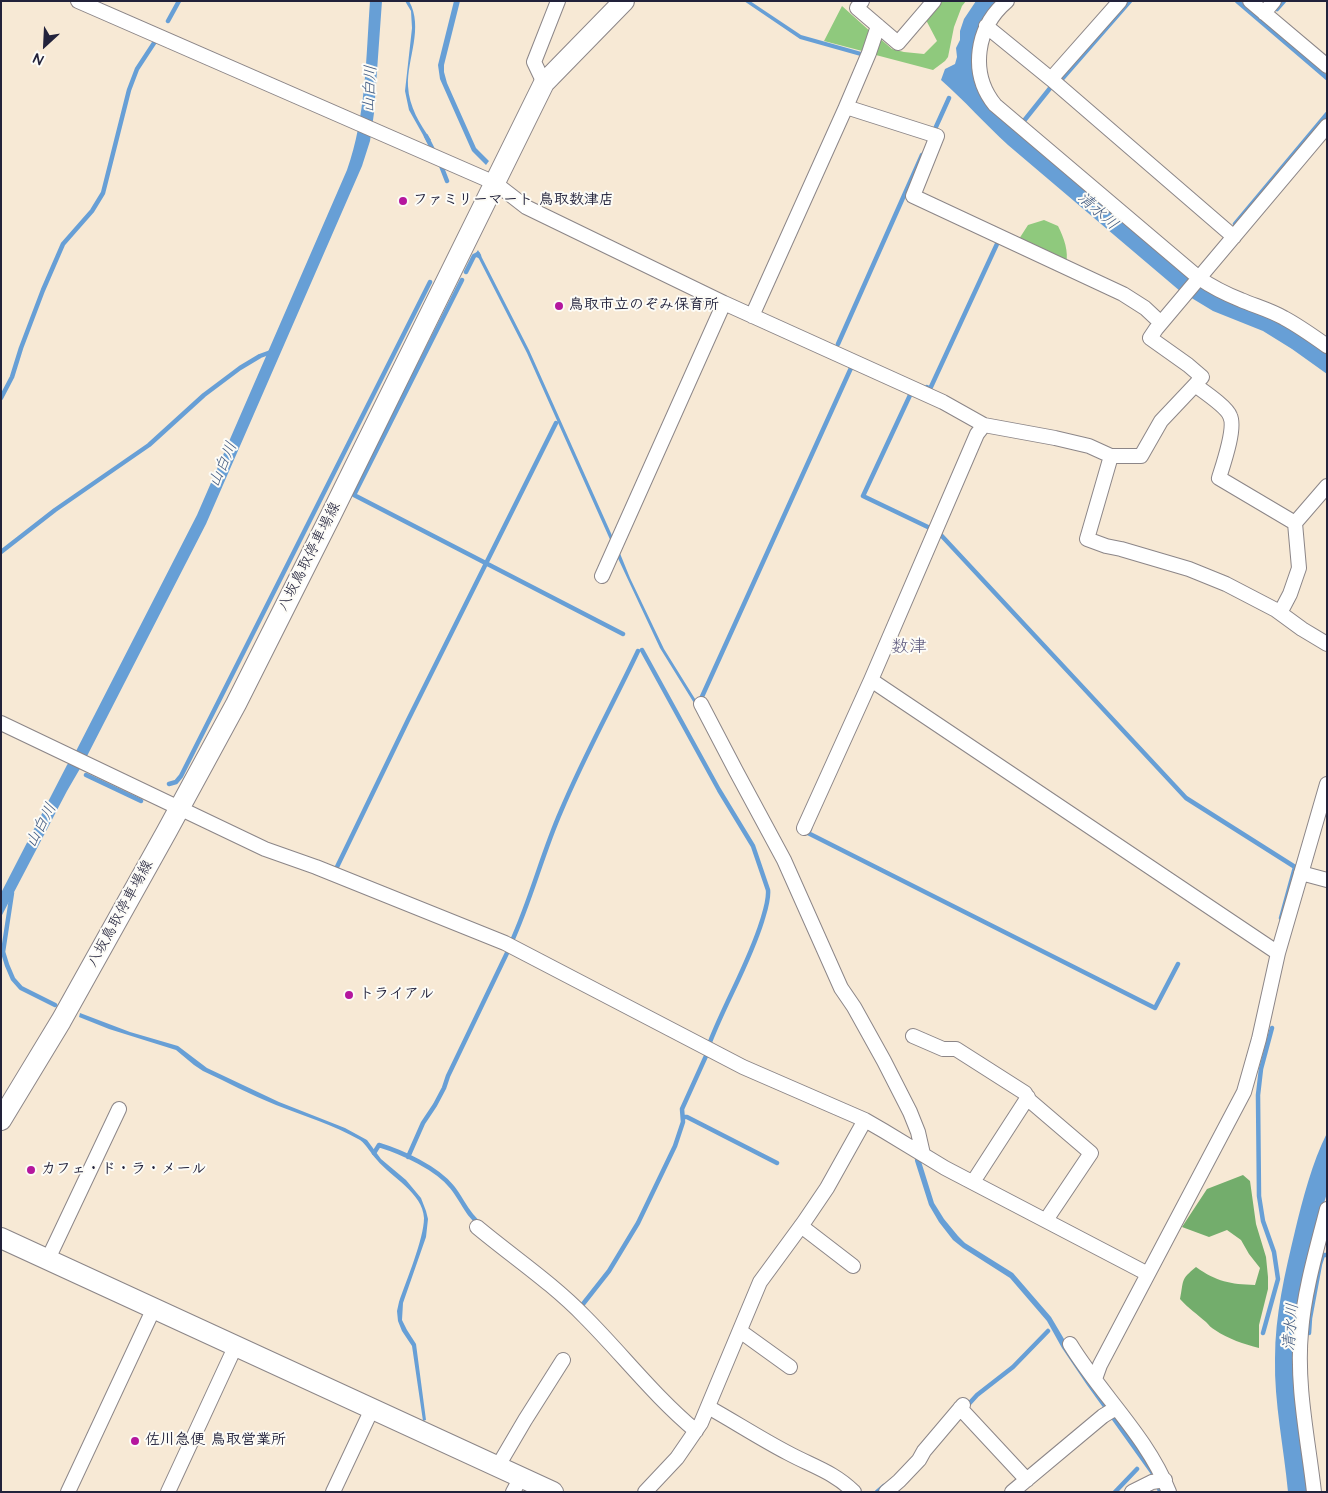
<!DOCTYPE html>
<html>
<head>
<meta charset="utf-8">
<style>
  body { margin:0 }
  #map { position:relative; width:1328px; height:1493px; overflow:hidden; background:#f7e9d5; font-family:"Architects Daughter",sans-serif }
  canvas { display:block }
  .frame { position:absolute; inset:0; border:2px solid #22223b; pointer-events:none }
  .north { position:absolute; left:20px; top:20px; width:50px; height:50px; -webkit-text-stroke:4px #fdfcf7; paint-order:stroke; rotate:205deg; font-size:14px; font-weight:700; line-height:20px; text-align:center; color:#22223b }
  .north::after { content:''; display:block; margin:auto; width:18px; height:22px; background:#22223b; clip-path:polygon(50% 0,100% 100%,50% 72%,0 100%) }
</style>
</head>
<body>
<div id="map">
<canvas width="1328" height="1493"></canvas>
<div class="frame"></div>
<div class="north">N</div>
</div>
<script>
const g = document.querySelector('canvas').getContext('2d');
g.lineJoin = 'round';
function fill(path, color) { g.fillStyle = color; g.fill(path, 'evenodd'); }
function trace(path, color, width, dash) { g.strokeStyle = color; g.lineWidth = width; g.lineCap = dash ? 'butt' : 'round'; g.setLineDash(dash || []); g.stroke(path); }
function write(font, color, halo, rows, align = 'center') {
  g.font = font + ' "Architects Daughter","Klee One",sans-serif'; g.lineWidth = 4; g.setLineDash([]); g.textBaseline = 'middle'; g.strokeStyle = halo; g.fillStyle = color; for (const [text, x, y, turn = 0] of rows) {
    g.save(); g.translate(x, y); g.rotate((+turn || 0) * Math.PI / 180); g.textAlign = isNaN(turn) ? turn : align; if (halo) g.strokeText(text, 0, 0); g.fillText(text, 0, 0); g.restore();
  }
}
const green = new Path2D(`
  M942 1H966L962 6 954 27 948 57 945 61 933 70 872 54 877 36 892 49 904 52 924 54 937 41 926 20Z
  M842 6 872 33 866 52 824 41Z
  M1044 220 1058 226C1064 238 1069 251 1066 265L1019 239 1028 225Z`);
const forest = new Path2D(`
  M1243 1175 1250 1181 1256 1224 1266 1257 1268 1277V1289L1259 1325V1348C1244 1344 1228 1339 1215 1330 1211 1328 1209 1325 1206 1322 1197 1314 1189 1309 1180 1299 1184 1280 1180 1280 1196 1267 1217 1282 1230 1284 1255 1285L1260 1268 1249 1254 1241 1240 1227 1230 1209 1237 1182 1227 1207 1189Z`);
const water = new Path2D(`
  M370 1H382L374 113 370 141 362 166 206 524 85 760 67 791 1 917V893L67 765 74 755 197 515 347 170C366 117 366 57 370 1Z
  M405 1H409C424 28 407 58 408 86 409 107 420 124 431 140L427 142 409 110 405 91 412 28 411 11Z
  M454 1H460L444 65V72L447 83 476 148 489 161 486 165 472 151 440 79 438 65Z
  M744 1H750L801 35 865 53 864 57 800 39Z
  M976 1H1000L988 15 981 88 1136 231 1316 345 1327 353V374L1292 349 1263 331 1213 311 1180 291 1008 145C985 124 964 100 941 80L945 69 955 64 957 57 956 48 960 40V31L964 19Z
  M478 250 529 350 614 540 612 544 527 353 476 253Z
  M619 551 630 578 664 649 705 715 724 755 777 852 840 990C854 1012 866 1034 878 1057 896 1090 911 1119 921 1156L920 1158 934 1203 944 1219 958 1236 965 1243 1013 1273 1051 1317 1074 1356 1089 1379 1120 1420 1158 1475 1165 1492H1158L1150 1473 1087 1385 1062 1348 1047 1321 1010 1278 963 1248 953 1240 939 1222 929 1205 915 1161 914 1143 905 1115 881 1068 837 992 769 844 745 802 694 703 660 648 616 554Z
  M80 1013 130 1032 178 1046 207 1068 279 1102 345 1128 367 1140 381 1159 406 1180 421 1198 426 1211 428 1219 426 1237 403 1303 402 1320 407 1330 416 1344 426 1420 423 1421 412 1346 402 1331 398 1321 397 1311 399 1302C406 1281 424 1239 424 1218 423 1193 391 1177 377 1160 371 1154 367 1145 360 1140 334 1125 304 1116 276 1105 251 1095 227 1082 203 1071L194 1065 176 1050 109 1029 79 1017Z
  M1327 1133V1193L1318 1224 1301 1302 1311 1492H1288C1284 1448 1274 1402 1275 1359 1275 1315 1285 1273 1295 1231 1303 1198 1312 1163 1327 1133Z`);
const stream = new Path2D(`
  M1237 1 1327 78
  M1277 9 1284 1
  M168 21 179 1
  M1062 79 1130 1
  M1023 122 1051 87
  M935 129 949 98
  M426 136 434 152
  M440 163 447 181
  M1235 224 1327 114
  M466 272 474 256 478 254 479 256
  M462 280 354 495 623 634
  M838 344 922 155
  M927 387 930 389 997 244
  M911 393 863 496 932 529
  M1 398 12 377 21 348 43 290 63 244 92 211 103 193 129 90 137 69 156 40
  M938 537 940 534 1186 798 1295 867 1281 918
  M1 552 55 510 149 445 204 395 240 368 260 356 271 352
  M642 650 719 790 753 846 768 890C769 900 765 911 762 921 749 963 726 1001 710 1042
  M700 701 851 368
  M86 775 141 801
  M169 784 176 782 181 776 430 282
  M810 829 808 833 1155 1008 1178 964
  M336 869 408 720 556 423
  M12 893 3 952 7 965 13 979 21 988 55 1005
  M511 943C531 900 542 854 561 811 584 756 613 704 638 651
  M683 1117H687L777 1163
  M374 1153 379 1145C402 1152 437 1168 452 1187 462 1199 467 1215 480 1224
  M408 1157 423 1123 435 1105 444 1088 448 1076 507 953
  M583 1304 609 1271 638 1223 675 1146 683 1122 682 1109 706 1056
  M1263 1333 1278 1279 1274 1252 1263 1221 1259 1196 1258 1095 1261 1069 1272 1028
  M1309 1333 1310 1318 1320 1264 1323 1255H1327
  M967 1406 977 1395 1013 1367 1048 1331
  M877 1492 884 1486
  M1115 1492 1137 1469`);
const street = new Path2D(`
  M78 1 495 183 526 207 724 303 943 402 984 425 1055 438 1089 446 1111 456H1141L1161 421 1195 385C1203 391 1227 407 1230 416 1236 428 1223 465 1219 478L1295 523
  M862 1 857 8 898 43 934 1
  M1007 1C976 27 969 73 995 105L1199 278C1212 287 1226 294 1241 300 1255 306 1270 310 1284 318 1299 326 1313 336 1327 346
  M1250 1 1327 66
  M1264 13 1274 1
  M878 26 869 53 846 107 937 136 913 196 1123 294 1145 308 1161 323
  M986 26 1051 79 1234 237
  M1051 79 1120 1
  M544 83 534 62 558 1
  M752 316 846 107
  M1195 385 1202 377 1188 365 1150 338 1156 329 1327 126
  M1111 456 1087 539 1106 546 1121 549 1189 569 1226 584 1276 610 1302 629 1327 644
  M602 576 724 303
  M1280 613 1290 594 1299 568 1295 523 1327 486
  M871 680 1278 953
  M701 704 736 771 784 860 841 988 854 1007 884 1061 910 1112 918 1132 923 1154
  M1 723 265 849 316 867 505 943 743 1067 865 1120 884 1131 945 1168 1148 1274
  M804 828 871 680 977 434 984 425
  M1301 873 1327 880
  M913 1036 943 1049H956L1025 1093 1029 1100 1091 1153 1046 1220
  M973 1182 1028 1097
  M801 1226 853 1266
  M477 1227C513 1257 552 1283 585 1317 622 1354 655 1397 696 1431
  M48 1259 119 1109
  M740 1331 790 1367
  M1070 1344C1101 1395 1147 1436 1169 1492
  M1095 1379 1100 1365 1244 1092 1259 1039 1278 953 1327 784
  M708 1407C735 1422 761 1439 788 1453 812 1466 834 1472 854 1492
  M960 1408 1027 1480
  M498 1466 525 1420 563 1360
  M68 1492 154 1308
  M168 1492 236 1345
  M333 1492 372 1409
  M513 1492 521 1477
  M645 1492 677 1458 701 1423 760 1282 804 1222 827 1188 865 1120
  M886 1492 899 1481 919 1460 924 1451 963 1405
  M1012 1492 1103 1416 1116 1408
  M1132 1492 1152 1482 1165 1480
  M1314 1492C1308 1439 1296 1385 1301 1332 1304 1292 1317 1248 1327 1209`);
const secondary = new Path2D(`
  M1 1120 61 1021 167 831 236 704 331 515 544 83 624 1
  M1 1238 553 1492`);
const markers = [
  [403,201,5,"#b5179e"],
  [559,306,5,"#b5179e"],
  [349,995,5,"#b5179e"],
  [31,1170,5,"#b5179e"],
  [135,1441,5,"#b5179e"]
];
const poiNames = [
  ["ファミリーマート 鳥取数津店",413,201],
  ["鳥取市立のぞみ保育所",569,306],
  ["トライアル",359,995],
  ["カフェ・ド・ラ・メール",41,1170],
  ["佐川急便 鳥取営業所",145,1441]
];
const streetNames = [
  ["八坂鳥取停車場線",310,557,-63],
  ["八坂鳥取停車場線",121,914,-61]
];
const waterNames = [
  ["山白川",371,89,-87],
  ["清水川",1097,212,42],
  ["山白川",224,465,-66],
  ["山白川",42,826,-62],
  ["清水川",1292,1327,-85]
];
const quarterNames = [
  ["数津",909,648]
];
fill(green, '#8fc97d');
fill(forest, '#73ad6c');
fill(water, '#679fd6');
trace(stream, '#679fd6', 4.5);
trace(street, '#8c8688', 16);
trace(secondary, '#8c8688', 22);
trace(street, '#fff', 14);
trace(secondary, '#fff', 20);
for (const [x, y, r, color] of markers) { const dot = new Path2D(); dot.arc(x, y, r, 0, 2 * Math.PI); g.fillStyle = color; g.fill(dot); trace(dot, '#fdfcf7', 2); }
write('bold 15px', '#22223b', '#fdfcf7', poiNames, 'left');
write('15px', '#22223b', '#fdfcf7', streetNames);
write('italic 16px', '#415a81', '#fdfcf7', waterNames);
write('18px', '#59557b', '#fdfcf7', quarterNames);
</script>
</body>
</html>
